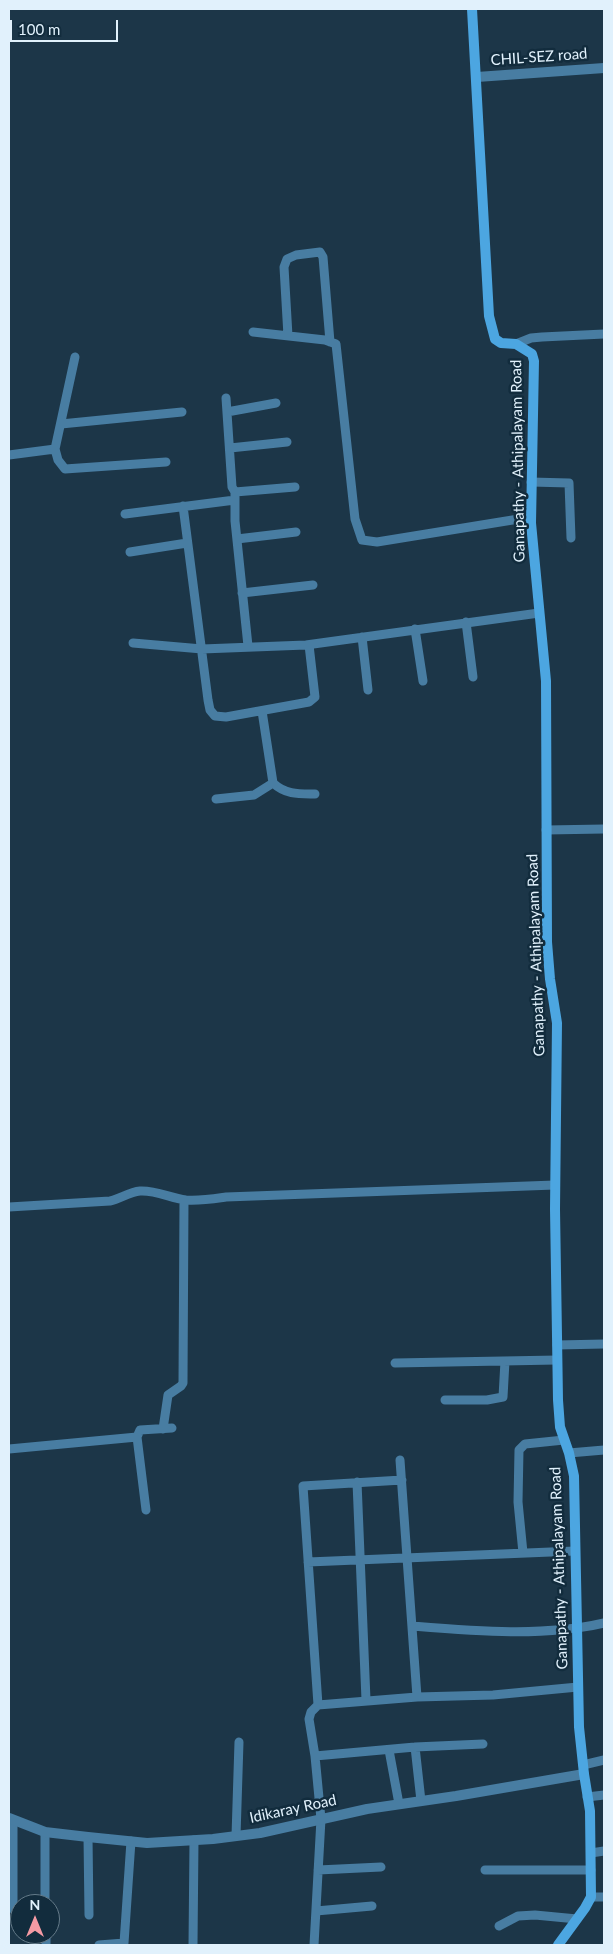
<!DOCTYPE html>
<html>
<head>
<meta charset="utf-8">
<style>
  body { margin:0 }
  #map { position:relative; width:613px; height:1954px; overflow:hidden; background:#1c3648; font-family:Lato,sans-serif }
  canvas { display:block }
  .frame { position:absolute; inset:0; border:10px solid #e1f1fc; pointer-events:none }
  .north { position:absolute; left:10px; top:1894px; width:50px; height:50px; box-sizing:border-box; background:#122c3d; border:1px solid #657b89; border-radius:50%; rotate:0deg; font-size:14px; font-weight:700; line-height:20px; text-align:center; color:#e1f1fc }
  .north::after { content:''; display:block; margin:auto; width:18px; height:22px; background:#f49aa4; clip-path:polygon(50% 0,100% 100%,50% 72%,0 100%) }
  .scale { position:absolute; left:10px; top:20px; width:108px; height:22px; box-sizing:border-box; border:2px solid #e1f1fc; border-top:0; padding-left:6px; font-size:15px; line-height:18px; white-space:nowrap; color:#e1f1fc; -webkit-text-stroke:4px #122c3d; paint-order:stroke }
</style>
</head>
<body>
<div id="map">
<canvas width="613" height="1954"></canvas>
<div class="frame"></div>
<div class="north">N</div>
<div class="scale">100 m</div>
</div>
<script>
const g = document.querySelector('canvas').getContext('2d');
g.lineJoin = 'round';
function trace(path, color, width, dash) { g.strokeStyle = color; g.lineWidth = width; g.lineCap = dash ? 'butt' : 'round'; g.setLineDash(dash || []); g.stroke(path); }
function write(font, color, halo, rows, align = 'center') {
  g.font = font + ' Lato,sans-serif'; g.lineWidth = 5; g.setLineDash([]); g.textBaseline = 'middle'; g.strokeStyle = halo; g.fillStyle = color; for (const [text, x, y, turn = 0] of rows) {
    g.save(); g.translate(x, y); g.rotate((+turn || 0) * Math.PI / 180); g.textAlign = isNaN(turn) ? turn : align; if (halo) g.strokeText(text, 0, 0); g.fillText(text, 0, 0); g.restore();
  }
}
const minor = new Path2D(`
  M253 332 325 340 336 344 355 519 362 540 377 542 531 517
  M288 336 284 267 287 259 296 255 320 252 323 257 330 342
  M516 344 531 338 542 337 604 334
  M226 398 232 487 235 492V521L248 646
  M227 412 276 403
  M61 424 182 412
  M230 448 287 442
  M55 449 58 460 65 469 166 462
  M9 455 55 449 75 357
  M531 482 569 483 571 538
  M235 492 295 487
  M183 506 208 700 210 710 215 716 226 717 309 702 315 697 309 645
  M125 514 235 500
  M237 539 296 532
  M130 552 187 543
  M242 593 313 585
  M466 622 473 677
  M415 629 423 681
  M362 637 368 690
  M133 643 202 649 306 645 539 613
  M273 783C286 795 299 794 315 794
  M216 799 254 795 273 783 262 711
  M546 830 604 829
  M9 1207 110 1201C120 1199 129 1192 140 1191 156 1190 170 1198 186 1200 200 1201 212 1199 226 1197L555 1185
  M557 1345 604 1344
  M395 1363 557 1360
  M445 1400H487L503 1397 505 1361
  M163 1429 168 1395 181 1386 183 1383 184 1200
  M9 1449 137 1437
  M569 1453 604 1450
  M400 1460 417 1697
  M357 1482 366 1700
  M146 1510 137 1437 140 1430 172 1428
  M523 1553 518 1502 519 1450 525 1444 564 1440
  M308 1562 575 1551
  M412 1626C474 1631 544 1637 604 1623
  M318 1705 303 1486 402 1480
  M415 1747 421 1801
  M389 1750 399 1804
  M315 1756 415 1747 483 1744
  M583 1765 604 1760
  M587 1797 604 1795
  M13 1821V1909
  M45 1832V1904
  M236 1836 239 1742
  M88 1837 89 1915
  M591 1853 604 1851
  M318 1870 381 1867
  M485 1870H591
  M591 1897H604
  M316 1911 372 1906
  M499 1926 518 1916 535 1915 577 1919
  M46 1934V1945
  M99 1945 124 1943 131 1841
  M193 1945 194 1840
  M314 1945 321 1819 315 1756 309 1719 311 1712 318 1705 417 1697 493 1695 578 1687`);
const tertiary = new Path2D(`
  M477 77 604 68
  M9 1818 45 1832 88 1837 147 1843 213 1839 260 1833 367 1809 456 1796 584 1774`);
const secondary = new Path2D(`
  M472 9 489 316 495 339 501 343 516 344 532 354 534 361 531 523 546 681 547 942 550 979 557 1023 555 1209 558 1400 560 1427 569 1453 574 1476 579 1727 584 1774 590 1811 591 1897 585 1908 558 1945`);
const streetNames = [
  ["CHIL-SEZ road",539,57,-4],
  ["Ganapathy - Athipalayam Road",518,461,-91],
  ["Ganapathy - Athipalayam Road",536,955,-92],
  ["Ganapathy - Athipalayam Road",559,1568,-92],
  ["Idikaray Road",293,1809,-12]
];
trace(minor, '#487da2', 9);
trace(tertiary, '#487da2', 10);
trace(secondary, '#4ca6e1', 10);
write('15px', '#e1f1fc', '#122c3d', streetNames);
</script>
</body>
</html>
